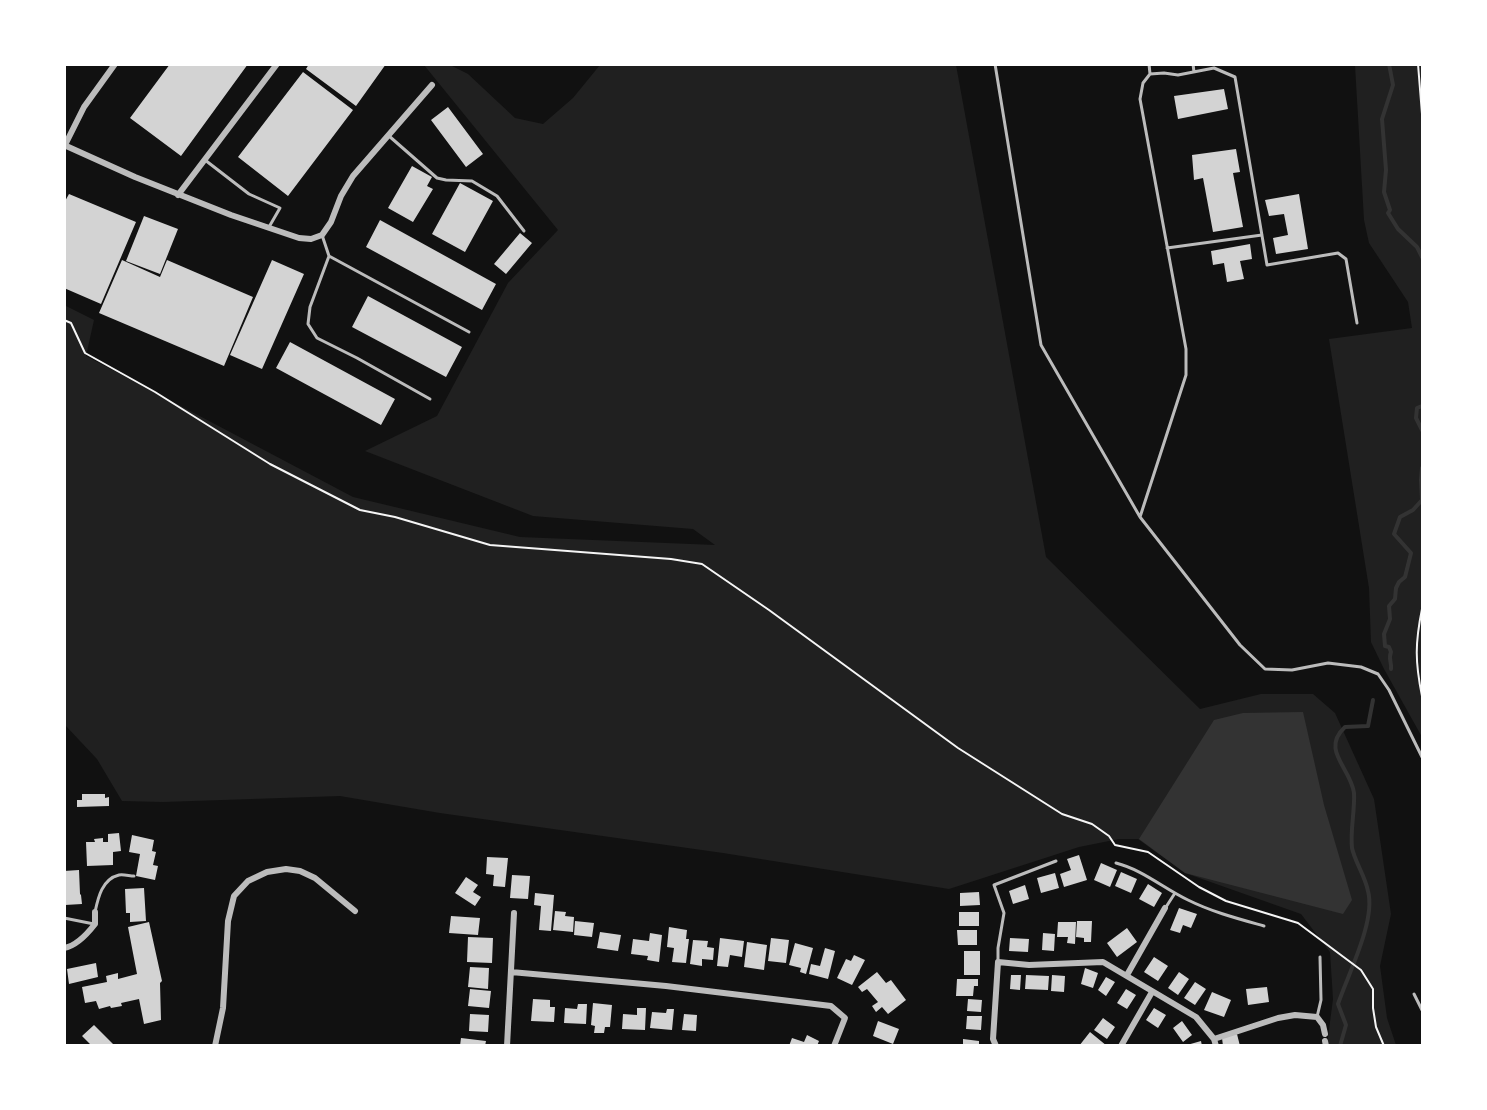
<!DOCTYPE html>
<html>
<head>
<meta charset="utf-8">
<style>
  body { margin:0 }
  #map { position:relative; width:1487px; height:1110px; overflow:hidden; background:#111; font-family:Cabin,sans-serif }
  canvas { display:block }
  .frame { position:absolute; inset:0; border:66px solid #fff; pointer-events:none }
</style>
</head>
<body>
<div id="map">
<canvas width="1487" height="1110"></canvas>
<div class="frame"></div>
</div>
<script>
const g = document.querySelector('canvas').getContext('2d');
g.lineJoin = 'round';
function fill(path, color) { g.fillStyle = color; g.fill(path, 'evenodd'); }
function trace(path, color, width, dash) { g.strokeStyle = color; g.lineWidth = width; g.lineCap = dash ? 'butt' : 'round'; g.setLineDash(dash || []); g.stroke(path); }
const green = new Path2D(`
  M424 65H450L468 74 515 118 543 124 573 98 600 65H956L1046 557 1200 709 1261 694H1313L1335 713 1374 799 1391 914 1380 966 1387 1018 1396 1045H1327L1333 999 1330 952 1301 914 1185 873 1138 839H1119L1079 847 949 889 723 853 440 813 340 796 163 802 122 801 97 759 65 725 64 305 94 320 86 356 353 497 520 537 715 545 693 529 533 516 365 451 437 416 508 283 558 230Z
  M1355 65H1422V737L1384 669 1371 642 1369 588 1329 339 1412 328 1408 302 1369 243 1364 220Z`);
const water = new Path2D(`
  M1303 712 1324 805 1352 900 1343 914 1185 873 1139 839 1214 720 1243 713Z`);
const stream = new Path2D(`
  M1389 64 1393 85 1382 119 1386 170 1384 192 1390 210 1388 213 1398 229 1417 247 1422 257
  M1422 406 1417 408 1416 418 1422 430
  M1391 669C1392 663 1388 659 1391 652L1389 647 1385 646 1384 634 1390 619 1389 606 1395 599 1396 588 1399 582 1405 577 1411 553 1394 534 1400 517 1413 510 1422 500 1421 480 1422 468
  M1340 1046 1346 1025 1338 1004C1348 974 1376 921 1368 891 1365 876 1355 862 1352 848 1350 830 1355 811 1354 793 1351 768 1320 750 1345 727L1368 726 1373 700`);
const building = new Path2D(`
  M170 64H248L181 156 130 118Z
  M309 64H386L356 106 306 69Z
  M303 72 353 110 288 196 238 157Z
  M1224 89 1228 109 1178 119 1174 96Z
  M448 107 483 154 466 167 431 120Z
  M1236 149 1240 172 1233 173 1243 227 1213 232 1203 178 1194 180 1192 155Z
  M412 166 432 177 427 186 433 189 413 222 388 208Z
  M460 183 493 201 465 252 432 234Z
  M69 194 136 222 101 304 64 288V203Z
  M1299 194 1308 249 1276 254 1273 238 1288 235 1284 214 1269 216 1265 200Z
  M144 216 178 229 160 274 126 261Z
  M380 220 496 284 482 310 366 247Z
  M520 233 532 243 506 274 494 264Z
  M1250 244 1252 259 1240 261 1244 279 1227 282 1224 263 1213 265 1211 251Z
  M122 260 160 277 167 260 253 297 224 366 99 313Z
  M272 260 304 274 262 369 230 355Z
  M368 296 462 347 446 377 352 327Z
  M290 342 395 399 381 425 276 368Z
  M82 794H105V798L109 797V806L77 807V800H82Z
  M119 833 121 851 113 852V865L87 866 86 842H95L94 839 103 838V842H108V834Z
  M132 835 154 840 152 851 156 852 153 865 158 866 155 880 136 876 140 854 129 852Z
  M1079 855 1087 880 1064 887 1060 874 1071 870 1067 859Z
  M487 857 508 858 505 887 493 886 494 875 486 874Z
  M1101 863 1117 870 1110 887 1094 880Z
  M79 870 80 894 81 895 82 904 65 905 64 871Z
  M1121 872 1137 879 1131 893 1115 886Z
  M1055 873 1059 888 1041 893 1037 878Z
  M512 875 530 876 528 899 510 898Z
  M466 877 478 885 473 892 481 897 475 906 455 893Z
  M1148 884 1162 893 1154 907 1139 899Z
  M1025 885 1029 899 1013 904 1009 891Z
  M144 888 146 921 130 922V913H126L125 889Z
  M979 892 980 905 960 906V893Z
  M535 893 554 895 551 931 539 930 541 906 534 905Z
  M1179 908 1197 914 1191 928 1183 925 1180 933 1170 930Z
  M555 911 566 912 565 916 574 917 573 932 553 930Z
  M959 912H979V926H959Z
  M451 916 480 918 478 935 449 933Z
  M575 921 594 923 592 937 574 935Z
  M1077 921H1092L1091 942H1084V938L1076 937Z
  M149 922 162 981 160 983 161 1020 144 1024 139 999 121 1003 122 1006 111 1008 110 1006 99 1009 96 1001 85 1003 82 987 107 982 106 976 118 973V979L137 974 128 927Z
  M1058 922H1076L1075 944 1067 943 1068 937H1057Z
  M669 927 687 930 686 939H689L686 963 672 962 674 948 667 947Z
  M1127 928 1137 942 1117 957 1107 943Z
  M957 930H977V945H958Z
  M600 932 621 935 618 951 597 948Z
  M650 933 662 935 659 962 647 960 648 956 631 954 633 939 649 941Z
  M1043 933 1055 934 1054 951 1042 950Z
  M468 937 493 938 492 963 467 962Z
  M720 938 744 941 742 957 730 955 728 967 717 966Z
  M771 938 789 940 786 963 768 961Z
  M1010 938 1029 939 1028 952 1009 951Z
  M693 940 708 941 707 947 714 948 713 960 702 959V966L690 964Z
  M747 942 767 945 764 970 744 967Z
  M795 943 813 948 806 974 800 972 801 968 789 965Z
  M825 948 835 951 828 979 809 974 811 964 820 966Z
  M964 951H980V975H964Z
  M854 955 865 960 852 985 837 978 846 959 851 961Z
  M1154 957 1168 966 1158 981 1144 972Z
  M96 963 98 977 69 984 67 969Z
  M470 967 489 968 488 989 468 987Z
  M1085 968 1098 973 1093 988 1081 984Z
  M877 972 886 983 891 980 906 1000 888 1014 882 1007 876 1012 872 1006 878 1002 867 989 862 992 858 987Z
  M1179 972 1189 979 1178 995 1168 988Z
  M1011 975H1021L1020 990 1010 989Z
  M1026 975 1049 976 1048 990 1025 989Z
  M1052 975 1065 976 1064 992 1051 991Z
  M1106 977 1115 982 1106 996 1098 990Z
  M957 979H978V986H974L973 996H956Z
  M1195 982 1206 989 1195 1005 1184 998Z
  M1267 987 1269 1002 1248 1005 1246 989Z
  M470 989 491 991 489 1008 468 1006Z
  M1126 989 1136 995 1127 1009 1117 1003Z
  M1212 992 1231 1000 1224 1017 1204 1010Z
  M533 999 550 1000V1007H555L554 1022 531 1021Z
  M968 999 982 1000 981 1012 967 1011Z
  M593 1003 612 1005 610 1027H605L604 1033H594L595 1026 591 1025Z
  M578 1004H587L586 1024 564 1023 565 1008 577 1009Z
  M637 1008H646L645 1030 622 1029 623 1014 637 1015Z
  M1154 1008 1166 1015 1158 1028 1146 1020Z
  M667 1009H674L672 1030 650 1028 652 1012 666 1013Z
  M470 1014 489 1015 488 1032 469 1031Z
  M684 1014 697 1015 696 1031 682 1030Z
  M967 1016H982L981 1030 966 1029Z
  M1103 1018 1115 1027 1107 1039 1094 1030Z
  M878 1021 899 1029 893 1044 873 1036Z
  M1182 1021 1192 1035 1183 1042 1173 1028Z
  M94 1025 113 1044 112 1046H92L82 1036Z
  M1090 1032 1107 1046H1079Z
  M1237 1034 1240 1046H1223L1222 1038Z
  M807 1035 819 1041 817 1046H789L792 1038 804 1042Z
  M461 1038 486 1041 485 1046H460Z
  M963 1039 979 1041V1046H963Z
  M1201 1041 1202 1046H1187V1045Z`);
const path = new Path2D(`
  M1418 64 1422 114
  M64 320 71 323 85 353 155 392 270 464 360 510 395 517 490 545 671 559 702 564 769 610 958 748 1062 814 1092 824 1109 836 1115 845 1148 852 1199 887 1226 901 1298 923 1361 970 1373 989V1008L1376 1027 1384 1046
  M1422 609C1415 643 1415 662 1422 696`);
const service = new Path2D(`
  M995 64 1041 345 1140 517
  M1149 64 1150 74
  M1193 64 1194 72
  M389 136 437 178 446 180 472 181 497 196 524 231
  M205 160 249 194 280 208 269 227
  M322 235 329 256
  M1167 248 1262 235
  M1357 323 1346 259 1338 253 1267 265 1235 77 1214 68 1178 75 1164 73 1150 74 1143 83 1140 99 1186 349V375L1140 517 1240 645 1265 669 1292 670 1328 663 1361 667 1378 674 1389 690 1422 757
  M430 399 357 358 317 338 308 324 310 307 329 256 469 332
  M1116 863C1143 870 1163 888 1188 900 1212 912 1239 919 1264 926
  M1166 907 1175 893
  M95 912C98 898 102 879 119 875 123 874 130 876 134 876
  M64 918 94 924
  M998 960V948L1004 913 994 885 1056 861
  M1414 994 1422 1010
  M1317 1017 1321 1000 1320 957`);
const minor = new Path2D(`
  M64 145 135 177 231 215 299 238 311 239 322 235 331 222 341 196 353 176 432 85
  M65 145 84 107 115 64
  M178 195 277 64
  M64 948C77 946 88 933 95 924V912
  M511 972 666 986 831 1006 845 1018 834 1046
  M1127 975 1165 908
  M1214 1039 1278 1018 1295 1015 1317 1017 1323 1025 1325 1034
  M1325 1041 1326 1046
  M215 1046 223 1008 228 921 234 896 248 881 267 872 286 869 300 871 315 878 355 911
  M507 1046 514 913
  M996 1046 993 1039 998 962 1029 965 1103 962 1196 1017 1214 1039 1216 1046
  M1121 1046 1152 992`);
fill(green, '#202020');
fill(water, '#333');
trace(stream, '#333', 4);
fill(building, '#d3d3d3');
trace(path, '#f5f5f5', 2);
trace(service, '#bcbcbc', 3);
trace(minor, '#bcbcbc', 6);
</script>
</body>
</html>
